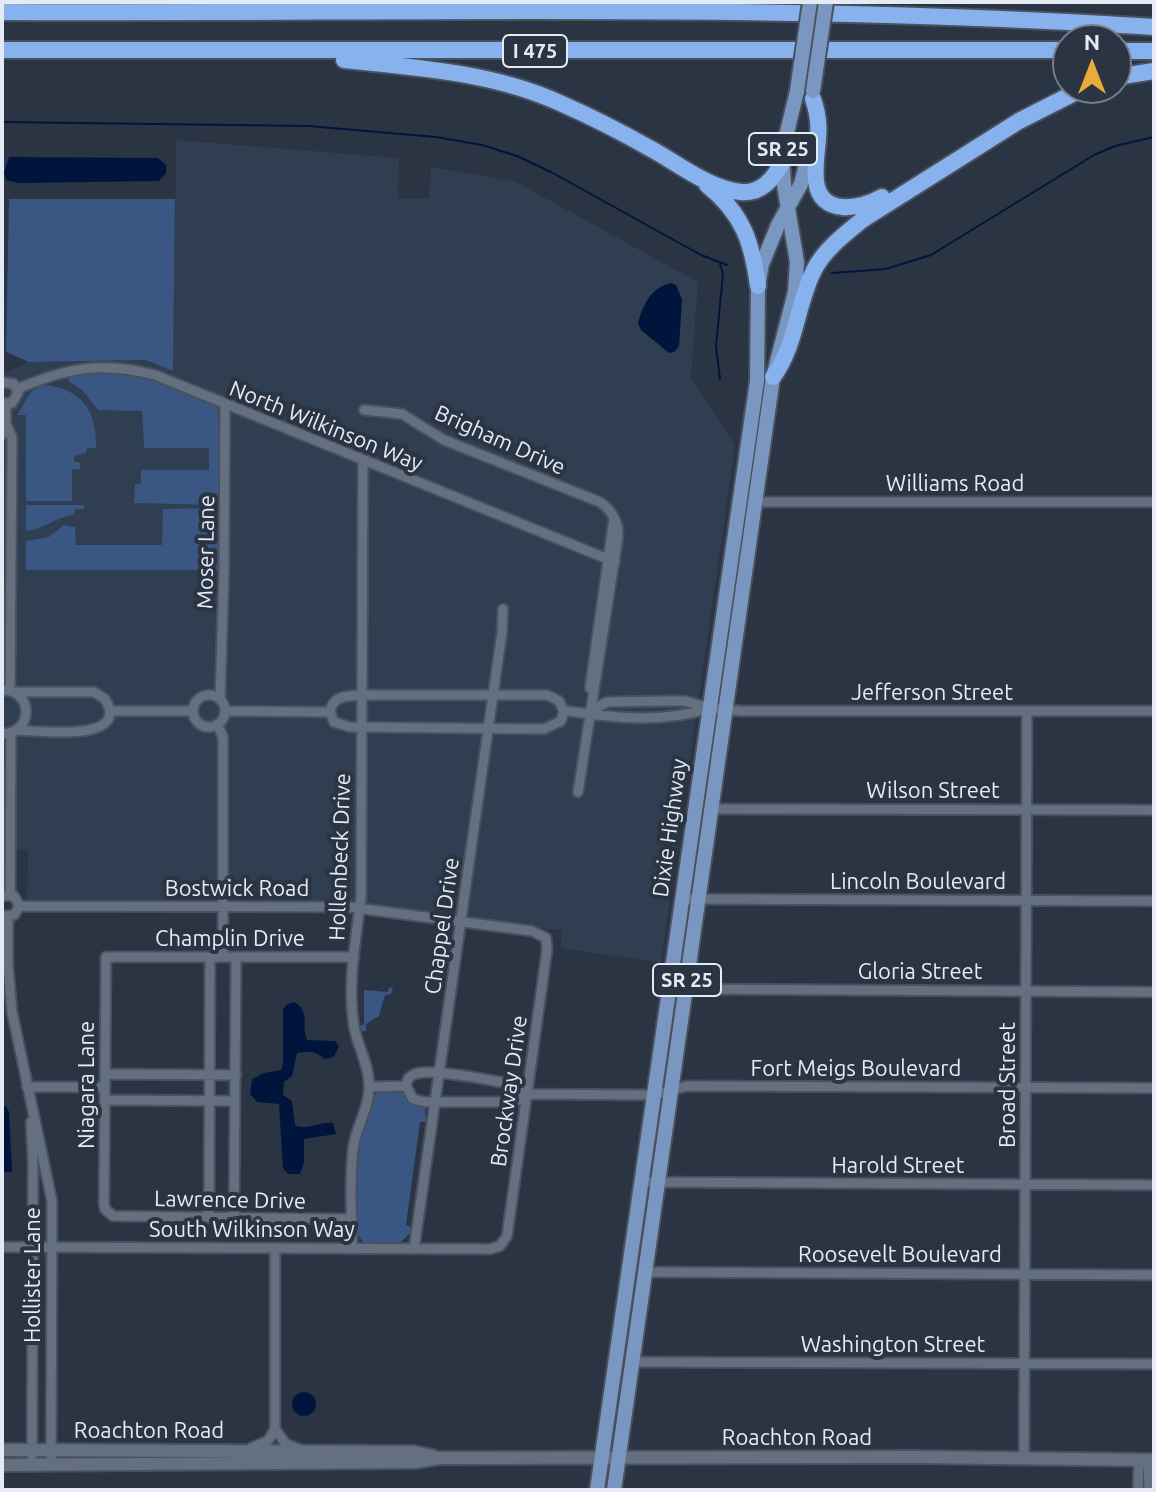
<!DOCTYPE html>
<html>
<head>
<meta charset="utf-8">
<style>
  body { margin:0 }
  #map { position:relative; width:1156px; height:1492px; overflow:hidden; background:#2a3442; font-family:Ubuntu,sans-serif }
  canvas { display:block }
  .frame { position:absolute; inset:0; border:4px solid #e4ebf5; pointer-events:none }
  .north { position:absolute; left:1052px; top:24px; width:80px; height:80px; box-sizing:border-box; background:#2a3442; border:2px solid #747d8a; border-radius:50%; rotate:0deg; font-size:22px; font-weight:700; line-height:32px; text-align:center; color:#e4ebf5 }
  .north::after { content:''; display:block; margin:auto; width:28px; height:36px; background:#ebaa39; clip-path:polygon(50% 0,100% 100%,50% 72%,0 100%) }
</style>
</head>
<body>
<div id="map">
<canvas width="1156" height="1492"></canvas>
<div class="frame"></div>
<div class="north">N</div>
</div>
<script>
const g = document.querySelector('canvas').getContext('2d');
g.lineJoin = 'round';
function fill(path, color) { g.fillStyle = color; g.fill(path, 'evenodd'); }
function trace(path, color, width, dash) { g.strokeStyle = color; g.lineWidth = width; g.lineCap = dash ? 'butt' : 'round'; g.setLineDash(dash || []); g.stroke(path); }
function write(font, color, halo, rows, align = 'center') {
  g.font = font + ' Ubuntu,sans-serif'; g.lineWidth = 8; g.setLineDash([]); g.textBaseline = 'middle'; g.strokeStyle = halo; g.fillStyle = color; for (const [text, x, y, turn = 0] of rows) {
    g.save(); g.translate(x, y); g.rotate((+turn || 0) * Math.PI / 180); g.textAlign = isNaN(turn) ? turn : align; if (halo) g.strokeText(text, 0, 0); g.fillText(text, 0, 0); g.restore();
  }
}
const built = new Path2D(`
  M176 140 399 158 398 199 429 198 431 167 516 182 698 282 691 378 735 446 661 963 561 948V930L461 921 349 907 27 906 28 850H2V374L29 362 146 360 173 370Z`);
const green = new Path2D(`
  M9 199H175L173 371 146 360 29 362 6 352Z
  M91 373 138 374 217 406 220 426 219 505 134 503 135 484H141V470H209V448H144L142 411 98 410 83 391 69 381 68 375Z
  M44 385C82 389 97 410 96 448H87L86 453 74 456V461L80 463V469L72 470V501H26V415H17C26 403 28 388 44 385Z
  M26 505H84V509H76L73 515C55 517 45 529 26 531Z
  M220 508 219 570H26V541L49 537 64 525 75 527 76 545H162L163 509Z
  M389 987 393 988 391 994 385 995 379 1016 366 1024V1031H361L358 1027 364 1024V990L388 992Z
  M382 1090 402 1091 409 1100 425 1107 426 1122H420L406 1225 411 1227 410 1233 401 1242H363L357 1234V1148L368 1120 373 1096Z`);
const water = new Path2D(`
  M9 157 158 158 166 165V173L159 181 19 183 6 180 4 173Z
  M671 283 676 285 682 299 679 346 674 352 669 353 641 330 638 323C643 305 651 287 671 283Z
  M294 1002C311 1011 301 1026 307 1040L335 1041 339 1046 334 1057 324 1059C315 1050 309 1051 297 1053L292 1076 284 1082 283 1095 292 1101 295 1125C308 1131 318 1121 333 1123L336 1134 304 1139V1163L300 1174H288L283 1168 279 1104 257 1102 250 1094 252 1079 264 1073 281 1070 283 1063V1010L287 1004Z
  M2 1106H6L9 1112 12 1172H2Z
  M292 1404a12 12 0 1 1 24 0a12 12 0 1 1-24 0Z`);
const stream = new Path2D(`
  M2 122 308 126 436 137 482 145 517 156 551 172 701 255 727 265
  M832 273 886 269 931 255 1094 155 1115 146 1154 137
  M720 379 716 346 723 274 720 264`);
const minor = new Path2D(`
  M2 382 14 384 18 393 12 403H2
  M17 389C66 368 102 361 155 375L615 562
  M364 410 402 414 444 440 600 502C612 510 619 523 618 537L578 792
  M6 424 12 437 10 690
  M2 435 6 424V404
  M756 502H1154
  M590 688 614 518
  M2 690C34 690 34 733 2 734
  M16 692H94L105 699C132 743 39 731 17 730
  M362 695H547L559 701 564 711 561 721 544 729 350 727 334 722 330 712C333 695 347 696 362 695Z
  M193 711a16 16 0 1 1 32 0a16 16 0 1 1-32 0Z
  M220 700 224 570 225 404
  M110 711H192
  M225 711 330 712
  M564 711C579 712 593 715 608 716 641 720 678 718 710 708
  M589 712 607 702 664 701H685L710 708 741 711H1154
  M217 724 223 737V957
  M711 809 1154 810
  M10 894 11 734
  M2 896 13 895 20 906 14 915 3 916
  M683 899 1154 901
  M8 917V965L12 1012 52 1201 51 1465
  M685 989 1154 992
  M105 1074 236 1075
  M406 1086 413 1099 425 1102H515L526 1094 654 1095 687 1086 1154 1088
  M406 1086C408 1080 407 1078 413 1075 427 1066 498 1082 517 1085L526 1094
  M27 1087H105
  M369 1087 406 1086
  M105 1100 235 1101
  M31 1122 33 1162 32 1465
  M641 1182 1154 1185
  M209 1218 210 957
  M234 1218 236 957
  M352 1219 113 1216 105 1209 104 1203 106 957H354
  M2 1247 490 1249 500 1246 507 1236 547 950 546 938 532 931 349 907 20 906
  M352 1249C352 1216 349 1182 353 1150 355 1127 370 1109 369 1085 369 1063 357 1046 354 1026 347 984 356 939 361 897L363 461
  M414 1249 502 632 503 609
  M645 1272 1154 1275
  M632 1362 1154 1364
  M275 1429 286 1444 299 1449
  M251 1448 268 1441 275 1429V1248
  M1024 1459 1027 711
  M1148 1460 1149 1490
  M1138 1490 1139 1460`);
const tertiary = new Path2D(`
  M2 1450 414 1452 433 1456
  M2 1465 415 1462 440 1458 916 1457 1154 1460`);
const primary = new Path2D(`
  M597 1490 757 381 758 286 762 264 778 225 801 184 811 145
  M614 1490 773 377 795 292 797 262 784 185 782 153 797 91`);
const motorway = new Path2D(`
  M2 12C386 14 771 2 1154 27
  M2 50H1068
  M1116 51H1154
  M344 60C417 68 492 72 560 103 592 117 623 133 653 150 680 165 710 189 741 192 762 194 774 178 783 161
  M1116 77 1154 71
  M813 99C825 133 813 150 816 181 820 217 860 209 882 197
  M707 185C743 214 752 242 758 286
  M773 377C797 344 796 306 814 270 824 250 845 234 862 220L1019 121 1084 88`);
const primaryBridge = new Path2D(`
  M797 91 810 2
  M813 91 826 2`);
const shields = [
  [535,51,64],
  [783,149,68],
  [687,980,68]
];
const shieldNames = [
  ["I 475",535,51],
  ["SR 25",783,149],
  ["SR 25",687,980]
];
const streetNames = [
  ["North Wilkinson Way",326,426,22],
  ["Brigham Drive",500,440,24],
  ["Williams Road",955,484],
  ["Moser Lane",206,552,-89],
  ["Jefferson Street",932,693],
  ["Wilson Street",933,791],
  ["Dixie Highway",670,828,-82],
  ["Hollenbeck Drive",340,857,-88],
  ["Lincoln Boulevard",918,882],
  ["Bostwick Road",237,889],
  ["Chappel Drive",442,926,-82],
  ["Champlin Drive",230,939],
  ["Gloria Street",920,972],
  ["Fort Meigs Boulevard",856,1069],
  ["Niagara Lane",87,1085,-90],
  ["Broad Street",1008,1085,-90],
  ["Brockway Drive",509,1091,-82],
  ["Harold Street",898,1166],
  ["Lawrence Drive",230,1200,1],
  ["South Wilkinson Way",252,1230],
  ["Roosevelt Boulevard",900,1255],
  ["Hollister Lane",33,1275,-90],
  ["Washington Street",893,1345],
  ["Roachton Road",149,1431],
  ["Roachton Road",797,1438]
];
fill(built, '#303e51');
fill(green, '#395782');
fill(water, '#00153b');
trace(stream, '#00153b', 2);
trace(minor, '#49515e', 13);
trace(tertiary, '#49515e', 16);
trace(primary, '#49515e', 18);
trace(motorway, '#49515e', 20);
trace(minor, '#646f7f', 9);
trace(tertiary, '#646f7f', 12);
trace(primary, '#7a97c2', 14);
trace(motorway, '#88b2ee', 16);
trace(primaryBridge, '#49515e', 18, []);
trace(primaryBridge, '#7a97c2', 14);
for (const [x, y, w] of shields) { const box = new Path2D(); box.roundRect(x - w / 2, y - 16, w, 32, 6); g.fillStyle = '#2a3442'; g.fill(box); trace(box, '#e4ebf5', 2); }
write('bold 20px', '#e4ebf5', null, shieldNames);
write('22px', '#e4ebf5', '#2a3442', streetNames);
</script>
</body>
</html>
